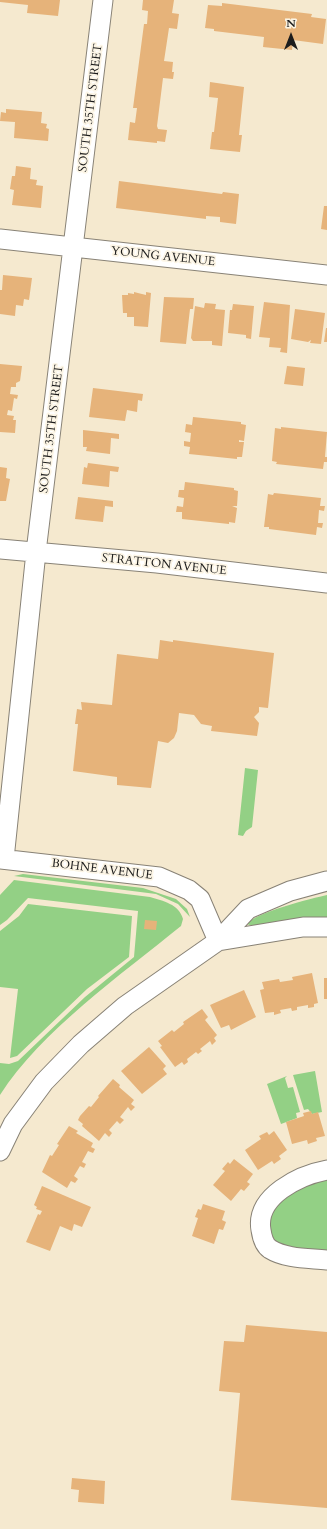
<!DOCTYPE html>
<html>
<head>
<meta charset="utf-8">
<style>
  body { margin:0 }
  #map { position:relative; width:327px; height:1529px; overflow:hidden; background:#f5e9cf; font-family:Cardo,serif }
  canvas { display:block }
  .north { position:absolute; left:271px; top:16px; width:40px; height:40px; -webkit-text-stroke:3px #fcf5e5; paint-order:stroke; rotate:0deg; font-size:11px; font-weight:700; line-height:16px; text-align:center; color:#1c1c1c }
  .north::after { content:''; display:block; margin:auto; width:14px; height:18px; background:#1c1c1c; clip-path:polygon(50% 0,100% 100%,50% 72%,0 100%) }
</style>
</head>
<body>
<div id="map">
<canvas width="327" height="1529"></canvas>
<div class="north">N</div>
</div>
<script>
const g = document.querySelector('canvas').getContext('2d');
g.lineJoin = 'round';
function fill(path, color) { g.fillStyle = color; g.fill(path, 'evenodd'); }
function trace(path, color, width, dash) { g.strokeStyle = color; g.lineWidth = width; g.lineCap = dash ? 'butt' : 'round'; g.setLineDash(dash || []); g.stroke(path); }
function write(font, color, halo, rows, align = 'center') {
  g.font = font + ' Cardo,serif'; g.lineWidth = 3.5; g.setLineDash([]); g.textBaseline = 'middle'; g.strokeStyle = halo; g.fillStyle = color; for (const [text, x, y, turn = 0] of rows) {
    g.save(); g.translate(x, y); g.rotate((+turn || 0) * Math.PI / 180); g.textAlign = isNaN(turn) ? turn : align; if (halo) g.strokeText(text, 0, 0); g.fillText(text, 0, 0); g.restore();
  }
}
const green = new Path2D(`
  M245 768 258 770 252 827 246 831 243 836 238 835Z
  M23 874 143 888 176 899 187 909 190 917 178 904 156 894 14 876Z
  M14 880 150 897C163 901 179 904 183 919L181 926C122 974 41 1031 0 1095V1063L9 1064 18 1061 85 997 134 957 138 911 28 898 7 920 0 925V895Z
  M327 895V917H307L252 926 247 924C254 913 313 898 327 895Z
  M28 904 132 916 129 957 87 989 17 1056 10 1058 18 989 0 987V931L19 916Z
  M315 1071 322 1112 312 1114 308 1109 304 1110 293 1075Z
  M287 1076 285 1078 288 1088 293 1087 300 1112 296 1113 297 1118 281 1124 267 1084Z
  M327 1178V1253L283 1247 272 1240 268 1230 273 1210 277 1205 301 1187Z`);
const building = new Path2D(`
  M0 0H60L58 16 27 13 28 5 0 2Z
  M143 0H174L172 13 179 14 177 29 169 28 164 61 173 62 172 72H174L173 79 163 78 157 126 158 129 167 130 165 142 157 141V143L128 140 130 122 135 123 137 108H133L144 24H147L148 11 142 10Z
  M222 3 312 14 311 17 326 19 323 44 293 40 292 50 263 47 264 37 214 31V29L205 28 208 5 222 6Z
  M210 82 244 87 239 135H242L240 152 210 149 212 132H214L218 98 209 97Z
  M6 109 42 112 41 123 47 124 46 128 49 129 48 141 14 138 15 122 0 121 1 112 6 113Z
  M16 166 31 168 30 179 37 180 36 185 43 186 41 208 12 205 14 190 10 189 12 176H15Z
  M119 181 222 194 223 192 239 194 236 224 220 222V217L206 216V219L116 208Z
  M324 206H327V230L321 229Z
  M3 275 32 278 29 300 24 299 23 306 16 305 15 316 0 314V290H2Z
  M134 292 146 295V292L151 293 148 327 134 326V317H127V313H123L122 295H128V293L134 294Z
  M164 297 194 298 193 309H190L186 344 160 342Z
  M264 302 290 305 287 353 280 352 281 348 269 347 270 338 259 337Z
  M205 303 216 304 215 309 225 310 222 346 212 345V341H193L191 338 195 306 204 308Z
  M233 304 254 306 251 339 246 338V335L228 333 230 310H232Z
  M295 309 325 313 321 344 310 343 311 340 308 342 291 339Z
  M326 328H327V342H324Z
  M0 364 22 366 20 381 16 383V387H11L10 394 18 395 17 399 14 398 12 411 8 410 7 415 14 416 13 420H16L15 433 0 432Z
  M287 366 305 368 303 386 284 384Z
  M93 388 143 394 142 401 138 400 137 412 127 410 125 421 89 417Z
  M193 417 241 422V424L246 425 244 441 239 440V442H244L242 457H237V459L189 454 190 447 184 446V441L190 442 191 433 185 432 186 424 192 425Z
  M281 427 327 432 325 457H327V462H324L323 469 276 464 277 462 272 461 275 428 281 429Z
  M83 430 119 434V439L111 438 110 454 86 451 87 447H83Z
  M88 463 119 467 118 472 110 471 109 487 82 484 84 467 87 468Z
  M0 467 7 468 6 478 10 479 6 501H0Z
  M185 482 234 488V490L238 491 237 506H232L237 508 235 523 229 522V524L182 519V512H176L177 506 183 507 184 498 178 497 179 490H184Z
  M274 493 321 498 320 506H325L324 511 319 510 318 523H323L322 528 317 527 316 535 269 529V527H264L268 494 273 495Z
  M78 497 113 501V507L105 506 103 522 75 519Z
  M160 640 173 642V640L274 653 268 708 259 707V712L254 717 259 723 257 736 211 731 212 726 201 724 194 715 179 713 177 731 174 738 168 743 158 741 151 788 117 785V777L73 771 78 724H75L77 709 82 710 81 702 112 705 117 654 158 659Z
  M145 920 157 921 156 930 144 929Z
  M312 973 318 1003 314 1004V1007L308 1008V1005L297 1007V1010L292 1011 291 1008 280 1010 281 1013 274 1015V1012L265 1013 260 990 264 989 262 982 279 979 280 982 293 980 292 977Z
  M324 978H327V999H324Z
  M244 990 256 1017 231 1030 229 1025 221 1028 210 1005Z
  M202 1009 208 1017 205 1020 217 1035 214 1038 216 1041 212 1045 210 1041 200 1049 202 1051 198 1054 196 1052 187 1059 188 1062 184 1065 182 1062 175 1067 160 1047 162 1046 158 1041 172 1030 174 1032 184 1024 183 1022Z
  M149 1047 166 1066 163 1069 167 1074 142 1094 121 1071Z
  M113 1079 120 1085 119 1087 134 1100 131 1104 135 1107 131 1111 128 1107 120 1117 124 1120 120 1124 117 1121 109 1130 112 1133 109 1137 105 1133 99 1141 82 1126 83 1124 78 1120 80 1116 89 1106 91 1107 99 1097 98 1096Z
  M311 1111 312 1114 318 1112 325 1136 316 1138 317 1141 308 1144 307 1140 292 1144 286 1122 304 1116 303 1113Z
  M69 1126 78 1131 76 1133 93 1143 91 1147 95 1149 93 1153 88 1151 82 1162 86 1164 84 1168 80 1166 74 1176 78 1179 75 1183 71 1181 67 1188 42 1172 50 1155 52 1156 59 1145 57 1144Z
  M274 1131 287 1150 279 1156 281 1159 274 1164 272 1161 258 1170 245 1150 261 1139 259 1136 267 1132 269 1135Z
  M234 1159 253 1174 247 1182 250 1184 244 1191 241 1189 231 1201 213 1185 225 1171 222 1169 228 1162 230 1164Z
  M42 1186 91 1207 82 1227 74 1224 72 1231 60 1226 50 1251 26 1242 38 1214 40 1215 42 1211 36 1209 37 1207 34 1205Z
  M203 1204 225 1211 222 1220 226 1222 223 1230 219 1229 214 1244 192 1236 198 1218 195 1217 198 1209 201 1210Z
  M246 1325 327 1332V1508L231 1500 240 1393 219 1391 224 1341 244 1342Z
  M72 1478 105 1481 104 1504 78 1502 79 1490 71 1489Z`);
const minor = new Path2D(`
  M0 239 327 275
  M0 549 157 563 327 583
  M0 859 159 877 189 890 200 899 218 941
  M4 859 36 552 103 0
  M218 941 303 927H327
  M0 1151 13 1124 44 1082 81 1044 125 1006 218 941 248 909 290 891 327 881
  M327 1170C300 1175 255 1196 261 1230 262 1237 264 1245 270 1249 286 1259 309 1258 327 1260`);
const streetNames = [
  ["SOUTH 35TH STREET",91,108,-83],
  ["YOUNG AVENUE",163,257,6],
  ["SOUTH 35TH STREET",52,429,-83],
  ["STRATTON AVENUE",164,565,6],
  ["BOHNE AVENUE",102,870,7]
];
fill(green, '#93d085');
fill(building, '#e6b37a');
trace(minor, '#888276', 21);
trace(minor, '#fff', 19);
write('12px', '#1c1c1c', '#fcf5e5', streetNames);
</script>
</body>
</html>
